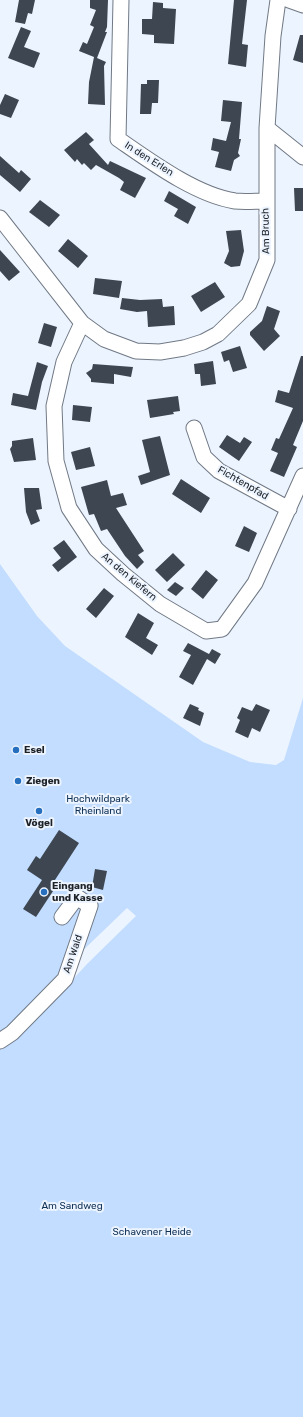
<!DOCTYPE html>
<html>
<head>
<meta charset="utf-8">
<style>
  body { margin:0 }
  canvas { display:block; background:#ecf4ff }
</style>
</head>
<body>
<canvas width="303" height="1417"></canvas>
<script>
const g = document.querySelector('canvas').getContext('2d');
g.lineJoin = 'round';
function fill(path, color) { g.fillStyle = color; g.fill(path, 'evenodd'); }
function trace(path, color, width, dash) { g.strokeStyle = color; g.lineWidth = width; g.lineCap = dash ? 'butt' : 'round'; g.setLineDash(dash || []); g.stroke(path); }
function write(font, color, halo, rows, align = 'center') {
  g.font = font + ' Rubik,sans-serif'; g.lineWidth = 4; g.setLineDash([]); g.textBaseline = 'middle'; g.strokeStyle = halo; g.fillStyle = color; for (const [text, x, y, turn = 0] of rows) {
    g.save(); g.translate(x, y); g.rotate((+turn || 0) * Math.PI / 180); g.textAlign = isNaN(turn) ? turn : align; if (halo) g.strokeText(text, 0, 0); g.fillText(text, 0, 0); g.restore();
  }
}
const green = new Path2D(`
  M0 564 37 616 65 646 203 742 250 762 276 765 284 760 303 698V1417H0ZM127 908 136 916 87 964 43 1012 74 959Z`);
const building = new Path2D(`
  M19 0H35L32 14 28 13 25 24 15 22Z
  M90 0H108L107 27 105 32H107L97 58 106 62 104 66 105 105 88 104 89 82 94 57 79 51 83 42 87 44 94 27 90 25 96 10 90 8Z
  M234 0H247L242 44 248 45 246 67 228 64Z
  M153 2 163 3V8L176 9 174 44 154 43V35L142 34V19H152Z
  M21 27 31 31 24 47 40 53 34 68 8 58Z
  M300 35H303V63L293 60Z
  M147 80H159L158 103H152L151 114H140L141 84H147Z
  M5 94 19 100 11 118 0 114V105Z
  M223 100 242 102 239 139H241L238 153 240 156 234 160 231 171 215 167 219 152 211 150 213 138 226 141 231 122 221 121Z
  M86 132 94 140 89 144 108 165 110 161 146 178 135 198 120 190 124 182 119 178 96 165 91 170 84 163 82 165 77 159 75 162 64 150Z
  M0 156 19 173 21 170 31 179 20 192 0 175Z
  M294 188H303V211H295Z
  M169 191 196 207 188 224 174 216 178 209 164 201Z
  M40 200 60 215 49 227 29 212Z
  M241 230 244 251 240 266 231 267 224 263 229 251 226 231Z
  M68 239 88 256 78 268 58 251Z
  M0 250 20 272 9 281 0 271Z
  M95 278 122 281 119 298 93 294Z
  M215 282 225 297 201 312 191 296Z
  M122 298 140 300 162 299 163 307 174 306 175 325 148 327 147 311 137 312 120 309Z
  M267 306 280 311 274 329 280 336 264 351 250 335V332L262 321Z
  M44 323 57 327 51 347 38 343Z
  M240 346 247 368 233 372 229 360 224 362 221 352Z
  M301 356H303V421L293 445 297 447 284 477 270 471 278 453 271 450 276 438 279 439 293 408 275 402 278 390 289 393Z
  M213 361 216 384 201 386 200 374H195L194 364Z
  M37 362 48 366 42 382 36 410 11 405 13 393 28 396Z
  M93 364 133 367 131 377 114 374V384L91 382V379L86 373 92 369Z
  M178 396 180 411 173 412 174 414 150 418 147 400Z
  M73 405 92 407 90 422 72 420Z
  M227 435 240 443 244 437 252 442 239 461 219 447Z
  M160 436 170 475 141 485 138 476 150 472 142 440Z
  M33 438 36 460 14 462 10 449 12 446V441Z
  M90 447 95 466 76 470 71 452Z
  M181 479 210 498 201 513 172 494Z
  M107 480 111 496 123 493 127 505 116 508 144 551 138 555 144 562 137 569 125 556 107 529 101 531 94 514 89 515 81 487Z
  M24 488H39L42 509 36 510 40 521 31 525 26 512Z
  M244 526 257 533 249 552 235 546Z
  M64 540 77 557 58 572 52 565 61 558 53 548Z
  M173 553 185 565 167 582 155 570Z
  M206 570 218 580 203 599 191 589Z
  M175 582 184 588 176 596 167 590Z
  M104 588 114 596 96 618 86 609Z
  M138 613 154 623 146 638 158 645 152 655 125 637Z
  M188 643 209 654 212 649 221 654 215 664 207 659 193 685 179 677 191 655 183 651Z
  M190 704 199 708 198 710 204 713 200 726 183 718Z
  M256 704 270 710 260 732 252 728 248 738 235 732 240 720 237 718 242 707 252 711Z
  M59 830 79 843 53 883 57 885 36 917 23 909 42 880 27 870 36 856 40 859Z
  M95 869 107 871 103 890 92 887Z`);
const minor = new Path2D(`
  M121 0 118 139C150 161 196 195 235 201 245 202 256 201 266 201
  M289 0 303 5
  M267 128 303 157
  M0 218 82 323 104 339 136 351 160 352 184 348 203 342 218 334 249 304 267 260V128L273 36 278 0
  M82 323 64 362 54 406 56 461 69 508 96 549 123 574 160 604 206 631 222 629 255 583 303 476
  M194 428 204 457 219 471 289 509
  M0 1041 12 1033 65 979 90 906 77 897 62 917`);
const markers = [
  [16,750,4,"#266fbf"],
  [18,781,4,"#266fbf"],
  [39,811,4,"#266fbf"],
  [44,892,4,"#266fbf"]
];
const streetNames = [
  ["In den Erlen",149,159,32],
  ["Am Bruch",266,231,-91],
  ["Fichtenpfad",243,483,30],
  ["An den Kiefern",129,577,40],
  ["Am Wald",73,954,-71]
];
const poiNames = [
  ["Esel",24,750],
  ["Ziegen",26,781],
  ["Vögel",39,823,"center"],
  ["Eingang",52,886],
  ["und Kasse",52,898]
];
const parkNames = [
  ["Hochwildpark",98,799],
  ["Rheinland",98,811],
  ["Am Sandweg",72,1206],
  ["Schavener Heide",152,1232]
];
fill(green, '#c2ddff');
fill(building, '#3e4751');
trace(minor, '#707985', 17);
trace(minor, '#fff', 15);
for (const [x, y, r, color] of markers) { const dot = new Path2D(); dot.arc(x, y, r, 0, 2 * Math.PI); g.fillStyle = color; g.fill(dot); trace(dot, '#ecf4ff', 1.5); }
write('10px', '#1d2126', '#ecf4ff', streetNames);
write('bold 10px', '#1d2126', '#ecf4ff', poiNames, 'left');
write('10px', '#0e2f54', '#ecf4ff', parkNames);
</script>
</body>
</html>
